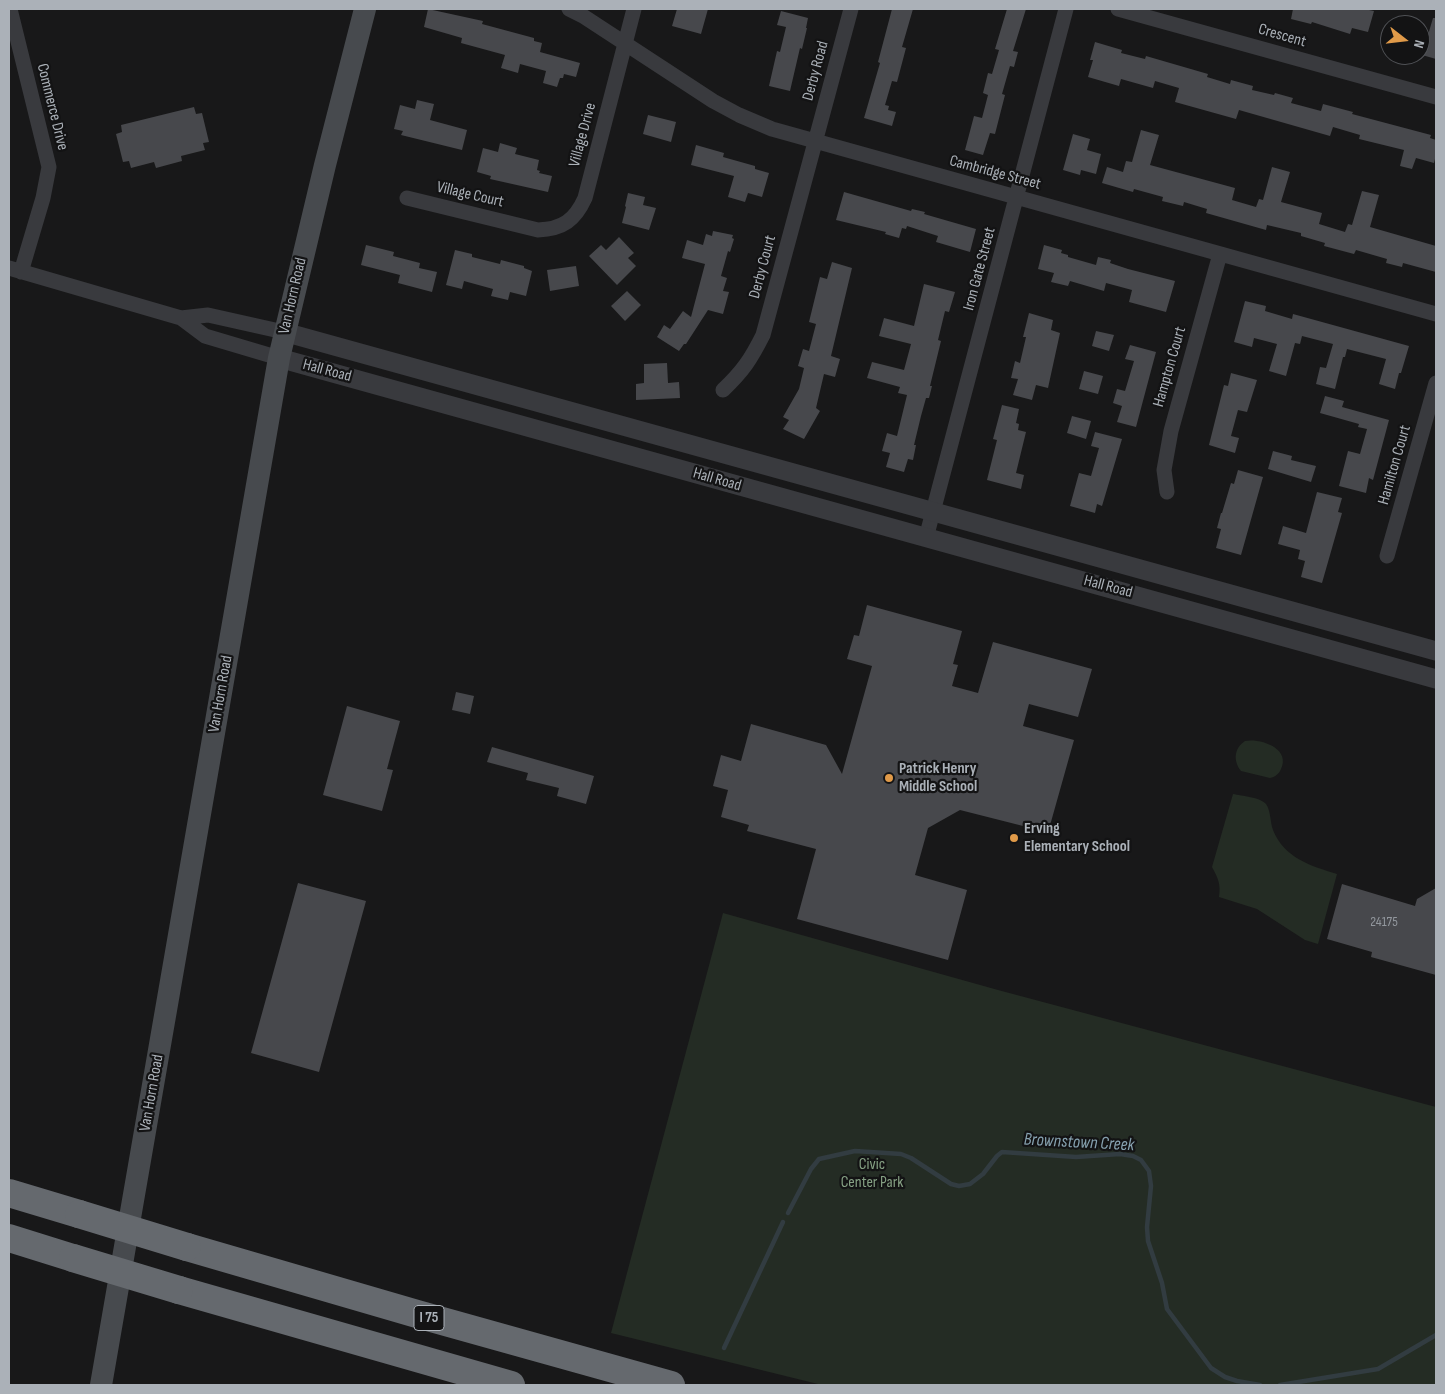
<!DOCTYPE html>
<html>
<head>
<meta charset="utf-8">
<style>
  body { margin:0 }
  #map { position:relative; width:1445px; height:1394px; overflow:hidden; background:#181819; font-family:"Sofia Sans Condensed",sans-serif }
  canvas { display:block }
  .frame { position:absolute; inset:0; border:10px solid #abb1b8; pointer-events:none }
  .north { position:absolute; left:1380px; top:15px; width:50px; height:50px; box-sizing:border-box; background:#131314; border:1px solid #505256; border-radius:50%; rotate:106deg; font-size:14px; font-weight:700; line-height:20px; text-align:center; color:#abb1b8 }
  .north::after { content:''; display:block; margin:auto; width:18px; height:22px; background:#e09a49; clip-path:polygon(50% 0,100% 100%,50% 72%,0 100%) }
</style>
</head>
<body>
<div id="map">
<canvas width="1445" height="1394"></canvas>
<div class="frame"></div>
<div class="north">N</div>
</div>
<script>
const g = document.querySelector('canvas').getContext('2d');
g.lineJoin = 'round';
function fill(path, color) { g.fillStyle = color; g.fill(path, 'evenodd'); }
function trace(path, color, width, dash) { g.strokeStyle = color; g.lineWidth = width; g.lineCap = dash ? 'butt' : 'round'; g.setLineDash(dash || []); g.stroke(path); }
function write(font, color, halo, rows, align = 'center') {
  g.font = font + ' "Sofia Sans Condensed",sans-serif'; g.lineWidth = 4.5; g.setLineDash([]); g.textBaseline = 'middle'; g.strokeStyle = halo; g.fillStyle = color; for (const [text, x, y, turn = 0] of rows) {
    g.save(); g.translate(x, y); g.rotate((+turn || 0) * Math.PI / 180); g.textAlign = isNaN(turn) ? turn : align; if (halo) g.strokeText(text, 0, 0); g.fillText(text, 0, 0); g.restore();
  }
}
const green = new Path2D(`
  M1245 741C1260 738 1291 748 1281 769 1279 774 1275 777 1270 778L1241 771C1233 761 1234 748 1245 741Z
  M1233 794C1242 796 1260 797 1266 804 1271 811 1270 822 1273 830 1284 858 1311 866 1337 874L1318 944 1305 940 1257 909 1219 897C1221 884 1218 878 1212 867Z
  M723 913 998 990 1436 1107V1385H822L611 1333Z`);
const stream = new Path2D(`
  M788 1213 811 1169 819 1159 855 1151 901 1154 911 1158 951 1184 959 1186 970 1184 983 1174 997 1156 1002 1152 1076 1157 1120 1154 1133 1156 1141 1160 1149 1171 1151 1186 1147 1227 1148 1241 1162 1283 1167 1309 1211 1368 1225 1377 1237 1381 1260 1385
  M724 1348 783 1222
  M1280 1385 1378 1369 1436 1335`);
const building = new Path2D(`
  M428 9 483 21 482 24 534 38V41L542 43 540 52 580 63 576 77 564 74 563 78H560L557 87 543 83 546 71 520 64 518 73 501 68 505 55 461 43 462 38 424 27Z
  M677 9H708L701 34 672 26Z
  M892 9H913L902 47 906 48 897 82 892 81 885 105 889 106 888 110 896 112 892 126 864 118 880 63 878 62Z
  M1007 9H1026L1013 51 1018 52 1014 67 1010 66 1002 94 1005 95 995 134 990 133 983 155 965 150 974 116 982 118 988 95 983 93 988 73 992 74 999 50 995 49Z
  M1293 9H1364L1374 11 1368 32 1352 28 1350 34 1312 22 1311 24 1291 19Z
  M781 11 808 18 806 28H807L802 49 800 48 790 91 769 86 777 51 780 52 786 27 777 25Z
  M1433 18H1436V59L1422 55Z
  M1095 42 1122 50 1121 53 1145 59 1146 56 1208 74 1207 77 1230 84 1231 80 1253 86 1252 90 1274 95 1275 93 1293 98 1291 103 1321 111 1323 104 1353 112 1352 114 1431 135 1430 138 1436 140V155L1434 163 1416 158 1412 169 1400 166 1404 150 1359 139 1360 135 1333 127 1330 136 1239 110 1236 119 1175 102 1179 88 1155 81 1153 88 1121 79 1119 86 1088 77 1093 60H1090Z
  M417 100 434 104 430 120 467 130 462 150 401 135 403 131 394 129 400 105 415 109Z
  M194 107 196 114 202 113 209 142 203 143 205 150 181 156 182 161 156 168 154 162 131 168 129 161 123 162 116 134 122 132 121 125Z
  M648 115 676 122 671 142 643 134Z
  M1141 130 1159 135 1150 165 1235 188 1232 200 1256 207 1259 199 1263 200 1272 167 1290 172 1281 202 1322 213 1319 224 1345 232 1348 224 1352 225 1362 191 1379 195 1370 227 1436 246V272L1403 263 1402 267 1386 263 1387 259 1356 250 1354 254 1324 246 1325 243 1301 236V233L1267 225 1266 230 1206 213 1207 209 1184 202 1183 206 1162 201 1163 197 1134 189 1133 192 1102 183 1107 167 1123 172 1126 161 1132 162Z
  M1073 134 1090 139 1087 150 1101 154 1096 174 1081 170 1080 175 1063 170Z
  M500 143 517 148 515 154 539 160 537 170 540 171 539 173 552 176 548 192 490 179 491 176 477 172 483 148 498 152Z
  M696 145 724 153 723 157 755 166V169L769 173 762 197 748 193 745 202 728 197 734 176 691 165Z
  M844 192 911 211 912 209 925 212 924 214 976 229 970 252 936 242 938 236 907 226 906 229 902 228 899 238 885 234 886 232 836 220Z
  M628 193 645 197 643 205 656 208 649 230 622 223 626 207 625 206Z
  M713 231 733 235 732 238 734 239 730 252 728 251 721 276 727 278 723 291 729 292 723 314 708 310 686 344H684L679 351 657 337 664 325 670 329 683 311 691 317 705 264 682 258 687 240 703 245 706 234 712 236Z
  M619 237 634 253 628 258 636 266 617 285 589 256 601 245 606 250Z
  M366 245 394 252 393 256 420 263 419 268 437 272 432 292 398 283 400 275 361 265Z
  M1044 245 1062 250 1061 253 1068 255V257L1096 265 1098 257 1111 260 1110 263 1128 269 1175 281 1166 312 1129 302 1132 290 1106 283 1104 291 1070 281 1068 286 1051 282 1054 273 1038 269Z
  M455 250 472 254V257L500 264 501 260 524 266V268L532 271 526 296 510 292 508 300 491 296 493 289 464 281 462 289 446 285Z
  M832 262 852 268 831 356 840 359 835 377 824 374 816 408 820 411 804 439 783 429 789 420 783 417 799 389 804 368 798 366 803 349 809 351 816 324 809 322 820 277 827 279Z
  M576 266 579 286 550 291 547 270Z
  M924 284 955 292 949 312 945 311 938 340 941 341 930 386H932L929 398H926L921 416 914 445H916L913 460 908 459 904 472 886 467 890 453 882 451 887 433 897 436 907 395 898 393 900 387 867 378 872 362 904 370 911 344 879 336 884 318 914 326Z
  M627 291 641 305 625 321 611 306Z
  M1245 301 1266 306 1265 311 1292 319 1293 314 1409 346 1401 373H1399L1395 389 1379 384 1386 359 1347 349 1345 357H1343L1335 389 1316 384 1320 367 1326 368 1333 344 1302 336 1300 344 1295 343 1286 376 1269 371 1277 344 1254 338 1252 347 1234 342Z
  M1029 313 1053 320 1051 330 1060 333 1048 388 1036 385 1032 400 1013 395 1018 379 1011 378 1015 361 1020 363 1026 337H1023Z
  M1096 331 1114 335 1109 351 1092 346Z
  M1130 345 1156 352 1136 427 1117 422 1122 406 1113 403 1117 389 1125 391 1134 361 1125 359Z
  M667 363 668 383 679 382 680 398 636 400V384L644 383V364Z
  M1084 371 1103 376 1098 394 1079 389Z
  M1231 373 1257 380 1247 412 1238 410 1231 436 1239 438 1235 453 1209 445 1224 385 1228 386Z
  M1325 396 1344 401 1342 407 1389 420 1373 480 1369 478 1366 493 1339 486 1348 451 1360 454 1367 429 1358 427 1359 424 1320 413Z
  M1002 405 1019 409 1016 423 1019 424 1018 430 1026 432 1016 473 1024 475 1021 489 987 480 997 440 993 439Z
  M1072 416 1091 421 1086 439 1067 433Z
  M1095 432 1122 439 1102 506 1097 504 1095 513 1070 506 1079 473 1091 476 1099 448 1091 446Z
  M1273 451 1292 456 1291 460 1316 466 1311 482 1268 469Z
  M1238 470 1263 477 1241 555 1216 548 1221 529 1217 528 1221 513H1222L1231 483 1234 484Z
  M1317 492 1342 498 1338 512 1342 513 1322 583 1301 577 1305 561 1298 559 1300 550 1278 544 1283 526 1306 533Z
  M867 605 962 631 953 664 958 665 952 686 978 693 993 642 1092 669 1078 717 1029 704 1023 726 1074 740 1049 829 1028 823 1027 827 960 810 928 828 915 875 967 890 948 960 797 919 816 849 747 831 749 825 721 817 728 790 713 786 721 755 741 761 751 724 826 745 842 774 872 666 847 659 854 635 859 636Z
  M456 692 474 696 470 714 452 710Z
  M347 706 400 721 387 769 393 770 382 811 323 795Z
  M492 747 594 776 586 804 557 796 559 788 526 780 528 773 487 762Z
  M298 883 366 901 319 1072 251 1053Z
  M1342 884 1415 906 1417 899 1436 888V975L1371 957 1372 952 1327 939Z`);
const minor = new Path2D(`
  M10 9 49 167 43 198 21 272
  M569 9 583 16 713 101 739 115 772 129 1436 314
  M1118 9 1436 97
  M407 198 538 230C563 229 575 220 585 198L634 9
  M9 268 181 318 205 336 279 358
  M181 318 208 315 284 332
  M723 390C743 371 751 359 763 335L851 9
  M1167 492 1164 470 1171 431 1220 254
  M926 538 1066 9
  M1387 556 1436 383`);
const tertiary = new Path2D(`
  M284 332 1436 651
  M279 358 1436 679`);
const secondary = new Path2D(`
  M101 1385 279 358 325 165 365 9`);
const motorway = new Path2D(`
  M9 1193 79 1214
  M9 1238 73 1258
  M187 1247 417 1314 671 1385
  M179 1290 511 1385`);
const motorwayBridge = new Path2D(`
  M79 1214 187 1247
  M73 1258 179 1290`);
const markers = [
  [889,778,5,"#e09a49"],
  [1014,838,5,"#e09a49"]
];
const numberNames = [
  ["24175",1384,922]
];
const shields = [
  [429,1318,30]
];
const shieldNames = [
  ["I 75",429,1318]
];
const streetNames = [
  ["Crescent",1282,36,16],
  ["Derby Road",816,71,-75],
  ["Commerce Drive",52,107,76],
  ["Village Drive",583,135,-75],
  ["Cambridge Street",995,173,15],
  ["Village Court",470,195,13],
  ["Derby Court",763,267,-75],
  ["Iron Gate Street",980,269,-75],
  ["Van Horn Road",293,296,-77],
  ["Hampton Court",1170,367,-74],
  ["Hall Road",327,371,15],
  ["Hamilton Court",1395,465,-74],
  ["Hall Road",717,480,16],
  ["Hall Road",1108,587,15],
  ["Van Horn Road",221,694,-80],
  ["Van Horn Road",152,1093,-80]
];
const poiNames = [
  ["Patrick Henry",899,769],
  ["Middle School",899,787],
  ["Erving",1024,829],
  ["Elementary School",1024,847]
];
const parkNames = [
  ["Civic",872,1165],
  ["Center Park",872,1183]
];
const waterNames = [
  ["Brownstown Creek",1079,1143,3]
];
fill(green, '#242c24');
trace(stream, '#323c41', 4.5);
fill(building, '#47484c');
trace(minor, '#393a3e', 15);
trace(tertiary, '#393a3e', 19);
trace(secondary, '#474a4e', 22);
trace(motorway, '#65696e', 28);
trace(motorwayBridge, '#65696e', 28);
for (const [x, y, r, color] of markers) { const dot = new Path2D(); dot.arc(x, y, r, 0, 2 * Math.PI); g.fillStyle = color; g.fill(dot); trace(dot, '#131314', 2); }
write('14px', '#92979d', null, numberNames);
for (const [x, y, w] of shields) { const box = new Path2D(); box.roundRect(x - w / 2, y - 12.5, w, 25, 4); g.fillStyle = '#131314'; g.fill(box); trace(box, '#abb1b8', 1); }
write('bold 15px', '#abb1b8', null, shieldNames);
write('16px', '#abb1b8', '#131314', streetNames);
write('bold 16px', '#abb1b8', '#131314', poiNames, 'left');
write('16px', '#86a184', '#131314', parkNames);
write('italic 18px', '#86a1af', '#131314', waterNames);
</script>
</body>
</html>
